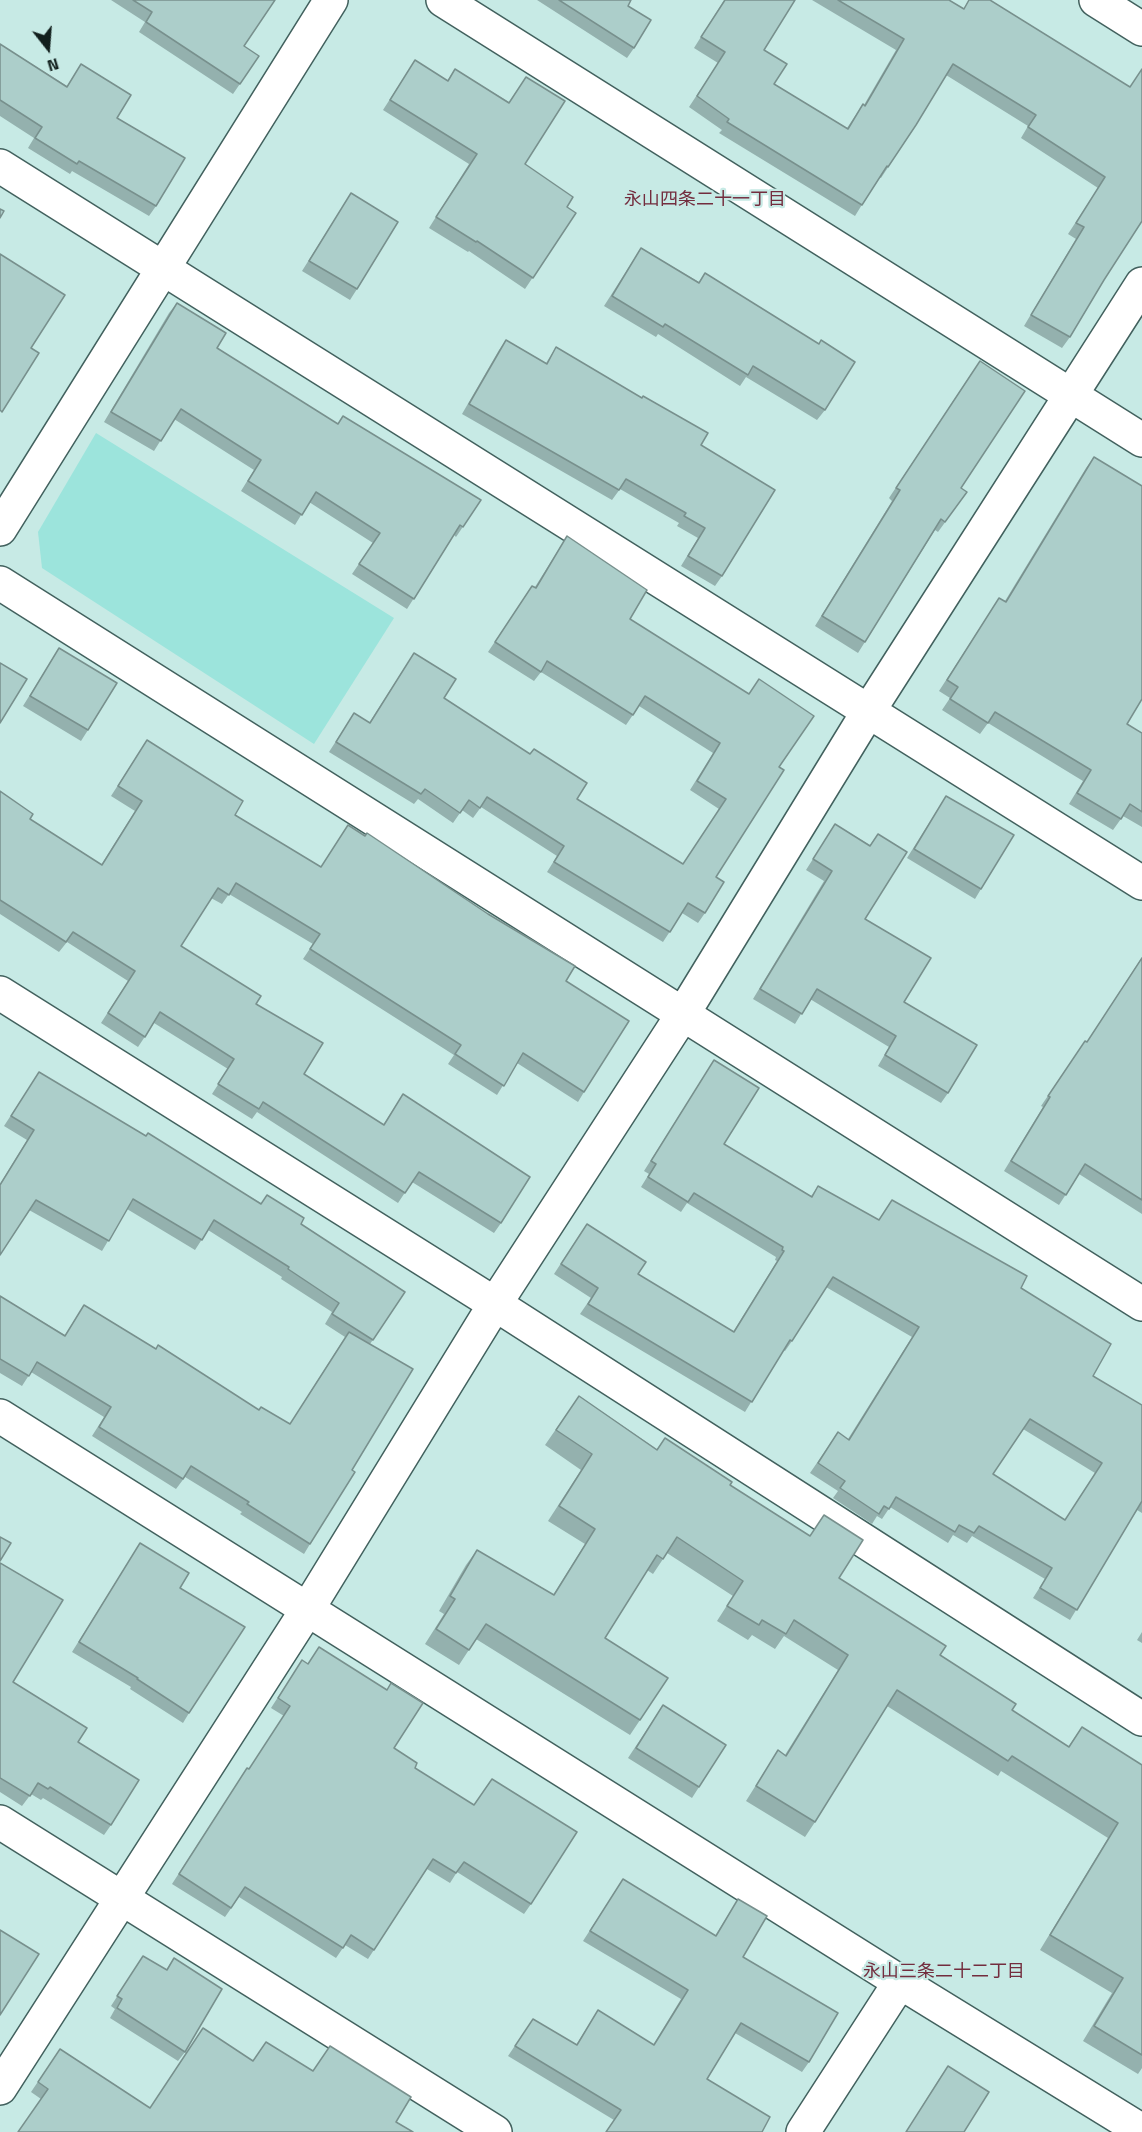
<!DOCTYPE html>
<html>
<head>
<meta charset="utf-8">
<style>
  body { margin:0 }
  #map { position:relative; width:1142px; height:2132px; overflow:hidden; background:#c7eae5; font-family:"Titillium Web",sans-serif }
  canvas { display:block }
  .north { position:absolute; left:18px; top:18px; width:60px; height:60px; -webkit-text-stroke:4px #c7eae5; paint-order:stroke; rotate:163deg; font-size:16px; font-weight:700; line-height:24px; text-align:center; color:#121f1d }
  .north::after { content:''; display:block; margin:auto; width:21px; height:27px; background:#121f1d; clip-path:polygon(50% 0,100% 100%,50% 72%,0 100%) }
</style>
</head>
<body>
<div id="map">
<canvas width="1142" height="2132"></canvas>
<div class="north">N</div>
</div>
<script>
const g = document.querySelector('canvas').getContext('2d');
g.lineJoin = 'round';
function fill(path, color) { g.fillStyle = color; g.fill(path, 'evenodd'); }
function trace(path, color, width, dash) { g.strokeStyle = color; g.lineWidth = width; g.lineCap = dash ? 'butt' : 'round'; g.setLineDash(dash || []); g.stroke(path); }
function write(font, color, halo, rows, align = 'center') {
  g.font = font + ' "Titillium Web","Noto Sans JP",sans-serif'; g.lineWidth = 4.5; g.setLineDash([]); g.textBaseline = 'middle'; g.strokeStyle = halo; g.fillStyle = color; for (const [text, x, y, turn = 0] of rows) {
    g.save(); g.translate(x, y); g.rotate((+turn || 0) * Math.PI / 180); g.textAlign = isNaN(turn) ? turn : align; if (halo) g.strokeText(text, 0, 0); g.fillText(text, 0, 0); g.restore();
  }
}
const green = new Path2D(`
  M96 433 394 618 314 744 42 568 38 532Z`);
const minor = new Path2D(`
  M443 0 1142 440
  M1096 0 1142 29
  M0 166 1142 883
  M0 529 331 0
  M0 583 1142 1304
  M0 993 495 1304 1142 1719
  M0 1416 900 1982 1142 2131
  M0 1822 495 2132
  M0 2088 307 1610 495 1304 683 1014 868 712 1142 284
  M803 2132 900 1982`);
const wall = new Path2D(`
  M111 0H275L244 46 259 56 233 94 139 32 145 22Z
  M537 0H631L628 6 634 48 627 58Z
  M724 0H795L764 50 774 84 847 128 863 104 864 105 896 50 812 0H949L963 9 969 0H990L1130 87 1104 280 1070 337 1062 348 1024 326 1076 239 1068 234 1098 188 1021 138 1028 126 946 75 916 125 881 178 879 177 855 216 719 133 722 130 689 107 718 63 694 48Z
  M0 44 67 86 81 64 117 118 156 206 149 216 72 171 70 174 28 148 34 138 0 116Z
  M415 60 447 81 455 69 509 102 526 77 525 164 567 207 576 213 525 289 469 251 468 252 429 228 469 164 383 110Z
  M351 193 357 289 350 300 302 271Z
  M641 248 699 282 705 273 825 410 817 420 746 377 740 386 658 334 656 337 604 306Z
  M177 303 217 348 338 424 343 416 481 500 456 537 454 535 407 609 352 574 373 543 309 502 295 525 241 491 254 470 174 419 154 451 104 422 169 313Z
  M506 340 546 363 556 347 701 445 722 576 715 586 681 566 698 538 677 526 679 523 620 489 612 500 462 414 499 350Z
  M973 371 961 488 967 492 938 532 935 530 858 653 815 626 892 501 889 498Z
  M1094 457 1127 724 1142 733V827L1123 816 1113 830 1069 804 1083 781 988 723 980 734 942 710 950 698 939 691 999 598 1005 601 1086 468Z
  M567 536 630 619 779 767 716 877 705 913 698 923 682 913 663 942 547 872 557 856 481 807 473 818 462 810 453 823 418 799 414 804 329 752 354 713 369 723 414 653 444 698 577 799 683 864 719 809 690 790 713 753 639 706 626 725 541 672 534 681 488 652 532 586 535 587Z
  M59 648 88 730 81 741 23 706Z
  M147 740 235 815 321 867 348 825 566 981 584 1092 578 1102 517 1063 497 1095 448 1064 454 1055 303 959 313 944 229 894 222 904 211 898 181 946 256 1004 304 1074 383 1125 403 1094 501 1223 494 1233 412 1182 398 1203 257 1112 252 1119 212 1094 228 1069 154 1023 138 1047 101 1023 128 981 67 942 59 952 0 914V791L30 819 101 865 135 811 111 796Z
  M946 796 981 889 975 899 907 858Z
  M835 824 870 845 878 834 865 919 948 1093 941 1103 878 1066 889 1047 810 999 795 1024 753 999 824 881 806 870Z
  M1142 957V1214L1079 1174 1059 1205 1004 1171 1043 1107 1041 1106 1085 1041 1087 1042Z
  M714 1060 724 1144 811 1196 818 1186 879 1220 892 1200 1021 1288 1093 1376 1142 1405V1513L1137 1510 1070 1620 1033 1598 1045 1579 972 1536 967 1543 953 1535 948 1543 890 1507 882 1519 877 1516 872 1524 833 1498 838 1491 810 1473 838 1432 848 1439 912 1337 826 1287 792 1341 785 1351 783 1350 745 1412 580 1314 591 1298 554 1274 580 1234 638 1274 733 1332 777 1261 775 1260 776 1257 687 1203 681 1212 641 1187 649 1174 644 1171ZM1023 1429 1095 1473 1065 1520 993 1474Z
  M39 1072 146 1136 261 1203 301 1224 405 1292 370 1344 352 1470 310 1544 304 1554 240 1514 242 1512 185 1477 176 1489 92 1436 104 1417 31 1372 22 1386 0 1373V1296L65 1335 84 1305 155 1349 259 1410 290 1424 345 1337 325 1324 332 1312 281 1279 282 1277 208 1230 195 1250 127 1209 102 1251 29 1210 0 1255V1184L27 1140 4 1126Z
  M579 1396 657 1449 665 1438 730 1485 810 1536 824 1515 839 1578 1012 1710 1068 1747 1082 1727 1142 1765V2068L1138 2074 1083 2041 1112 1993 1040 1950 1108 1838 1001 1771 998 1776 887 1706 815 1822 805 1837 746 1801 778 1750 785 1755 838 1670 784 1636 775 1649 752 1635 748 1640 717 1621 733 1596 667 1553 653 1574 647 1570 605 1638 640 1720 630 1735 476 1639 459 1665 425 1644 444 1614 439 1611 466 1565 477 1550 553 1595 585 1544 548 1521 581 1470 545 1445Z
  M140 1543 180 1588 189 1713 183 1723 130 1689 131 1687 72 1652Z
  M0 1563 13 1682 78 1742 111 1825 104 1835 43 1798 41 1800 31 1794 22 1806 0 1792Z
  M1142 1632V1643L1137 1640Z
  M302 1660 415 1768 531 1904 524 1914 457 1872 450 1883 427 1869 368 1959 345 1945 336 1958 239 1897 225 1917 172 1884 241 1777 247 1768 249 1769 284 1716 271 1708Z
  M663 1705 699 1787 692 1798 628 1758Z
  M623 1879 715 1936 738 1899 743 1957 809 2062 802 2072 735 2033 707 2079 614 2120 508 2056 533 2019 576 2045 598 2010 653 2045 681 1999 583 1941Z
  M143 1956 166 1970 174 1958 185 2052 178 2061 110 2018 115 2009 111 2006Z
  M60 2049 150 2108 253 2061 313 2071 413 2132 41 2099 31 2092Z
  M948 2066 964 2132H906L939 2079Z`);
const building = new Path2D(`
  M133 0H275L244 46 259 56 240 84 146 22 152 12Z
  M559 0H631L628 6 651 20 634 48Z
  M725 0H795L764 50 787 64 774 84 848 129 863 104 865 106 904 39 838 0H949L964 9 969 0H990L1130 87 1142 69V221L1104 280 1070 337 1031 315 1084 227 1076 223 1105 177 1028 127 1036 115 953 64 916 125 888 167 887 166 862 205 727 122 729 119 697 96 725 52 701 37Z
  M0 44 67 87 81 64 131 95 117 118 185 158 156 206 79 161 77 164 35 138 42 127 0 100Z
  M415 60 448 81 455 69 509 103 526 77 565 101 525 164 573 197 567 207 576 213 533 278 477 241 476 242 436 217 477 154 390 100Z
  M351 193 398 222 357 289 309 261Z
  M0 209 4 211 0 218Z
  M641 248 699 283 705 273 819 344 821 340 855 362 825 410 753 366 748 375 665 324 663 327 612 296Z
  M0 254 65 295 31 348 39 353 2 412 0 410Z
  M177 303 226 333 217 348 338 424 343 416 481 500 463 527 460 525 414 599 359 564 380 533 316 492 302 515 248 481 261 460 181 409 161 441 111 412Z
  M506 340 547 364 556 347 642 398 643 396 708 433 701 445 775 490 722 576 688 556 705 528 684 516 686 513 626 479 619 490 469 404Z
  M980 361 1025 391 961 488 967 492 945 522 941 519 865 642 822 616 900 490 896 488Z
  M1094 457 1142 486V699L1127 724 1142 733V812L1130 804 1121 819 1077 793 1091 770 995 712 988 723 950 699 958 687 947 680 999 598 1006 602Z
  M567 536 647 590 630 619 749 694 759 679 814 716 779 767 784 770 716 877 724 882 705 913 688 903 670 932 554 862 564 846 487 797 480 808 469 800 460 813 425 789 421 794 336 742 354 713 370 723 414 653 456 679 444 698 530 754 534 749 587 783 577 799 683 864 726 799 697 781 720 743 645 696 633 715 547 661 541 672 495 642 532 586 536 588Z
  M59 648 117 683 88 730 30 696Z
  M0 663 27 679 0 723Z
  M147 740 243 801 235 815 321 867 348 825 365 836 367 833 488 914 575 966 566 981 629 1021 584 1092 523 1053 504 1086 455 1054 461 1045 310 949 320 934 236 883 229 895 218 888 181 946 261 996 256 1004 323 1043 304 1074 384 1125 403 1094 530 1177 501 1223 419 1172 405 1193 263 1102 259 1109 218 1084 234 1059 160 1012 145 1037 108 1013 135 971 73 932 66 942 0 900V791L33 814 30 819 102 865 142 801 118 786Z
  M946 796 1014 835 981 889 914 849Z
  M835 824 870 846 878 834 907 852 865 919 931 958 904 1002 977 1045 948 1093 885 1055 896 1036 817 989 802 1014 760 989 832 871 813 859Z
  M1142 958V1200L1085 1164 1066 1195 1011 1161 1050 1097 1048 1096 1085 1041 1087 1042Z
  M714 1060 759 1088 724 1144 812 1197 818 1186 879 1220 892 1200 1027 1276 1021 1288 1111 1344 1093 1376 1142 1405V1501L1077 1610 1040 1588 1052 1568 979 1526 974 1533 959 1525 955 1532 896 1497 889 1509 884 1506 879 1514 840 1488 845 1481 818 1463 838 1432 849 1440 919 1327 833 1277 792 1341 790 1340 752 1402 588 1304 598 1288 561 1264 587 1224 646 1262 638 1274 734 1332 784 1251 782 1250 783 1247 694 1193 688 1202 648 1177 656 1164 651 1161ZM1030 1419 1102 1463 1065 1520 993 1474Z
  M39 1072 146 1136 148 1133 261 1204 267 1195 304 1218 301 1224 405 1292 373 1340 332 1314 339 1303 288 1269 289 1267 214 1220 202 1240 133 1199 109 1241 36 1200 0 1255V1185L34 1130 11 1116Z
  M0 1296 65 1336 84 1305 156 1349 158 1345 259 1410 261 1407 290 1424 349 1332 413 1369 352 1470 355 1472 310 1544 247 1504 249 1502 191 1466 183 1479 99 1427 111 1407 37 1362 29 1376 0 1359Z
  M579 1396 657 1450 665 1438 732 1482 730 1485 810 1536 824 1515 863 1540 839 1578 946 1646 940 1655 1016 1704 1012 1710 1069 1747 1082 1727 1142 1765V2055L1094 2026 1123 1978 1050 1935 1118 1823 1012 1756 1008 1761 897 1690 815 1822 756 1786 778 1750 786 1756 848 1655 794 1620 786 1634 762 1620 759 1625 727 1606 743 1581 677 1537 663 1559 657 1555 605 1638 668 1678 640 1720 486 1624 469 1650 436 1629 455 1599 450 1596 477 1550 554 1595 595 1529 559 1506 592 1454 556 1430Z
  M0 1537 11 1543 0 1561Z
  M140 1543 189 1573 180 1588 245 1627 189 1713 137 1679 138 1678 79 1642Z
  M0 1563 63 1600 13 1682 87 1728 78 1742 139 1780 111 1825 50 1787 48 1789 38 1783 30 1796 0 1778Z
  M319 1647 387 1690 391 1683 423 1703 394 1748 417 1763 415 1768 474 1805 492 1779 577 1832 531 1904 464 1862 456 1873 433 1859 374 1950 351 1935 343 1948 245 1887 231 1908 179 1874 247 1768 249 1769 290 1706 278 1698 302 1660 308 1664Z
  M663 1705 726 1745 699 1787 636 1748Z
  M623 1879 716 1936 738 1899 767 1916 743 1957 838 2013 809 2062 741 2023 707 2079 770 2117 762 2132H606L621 2110 515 2046 533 2019 577 2045 598 2010 654 2045 688 1990 590 1931Z
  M0 1930 39 1954 0 2015Z
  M143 1956 167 1970 174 1958 222 1989 185 2052 117 2008 122 1999 117 1996Z
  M203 2028 253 2061 266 2042 313 2071 330 2046 411 2097 396 2122 413 2132H18L48 2089 38 2082 60 2049 150 2108Z
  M948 2066 989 2092 964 2132H906Z`);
const neighbourhoodNames = [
  ["永山四条二十一丁目",705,201],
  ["永山三条二十二丁目",944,1973]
];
fill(green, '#9ce4dc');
trace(minor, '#42615e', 36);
trace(minor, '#fff', 33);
fill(wall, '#94b1ae');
fill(building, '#acceca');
trace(building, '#78908d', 1.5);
write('18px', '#732d3e', '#c7eae5', neighbourhoodNames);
</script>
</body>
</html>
